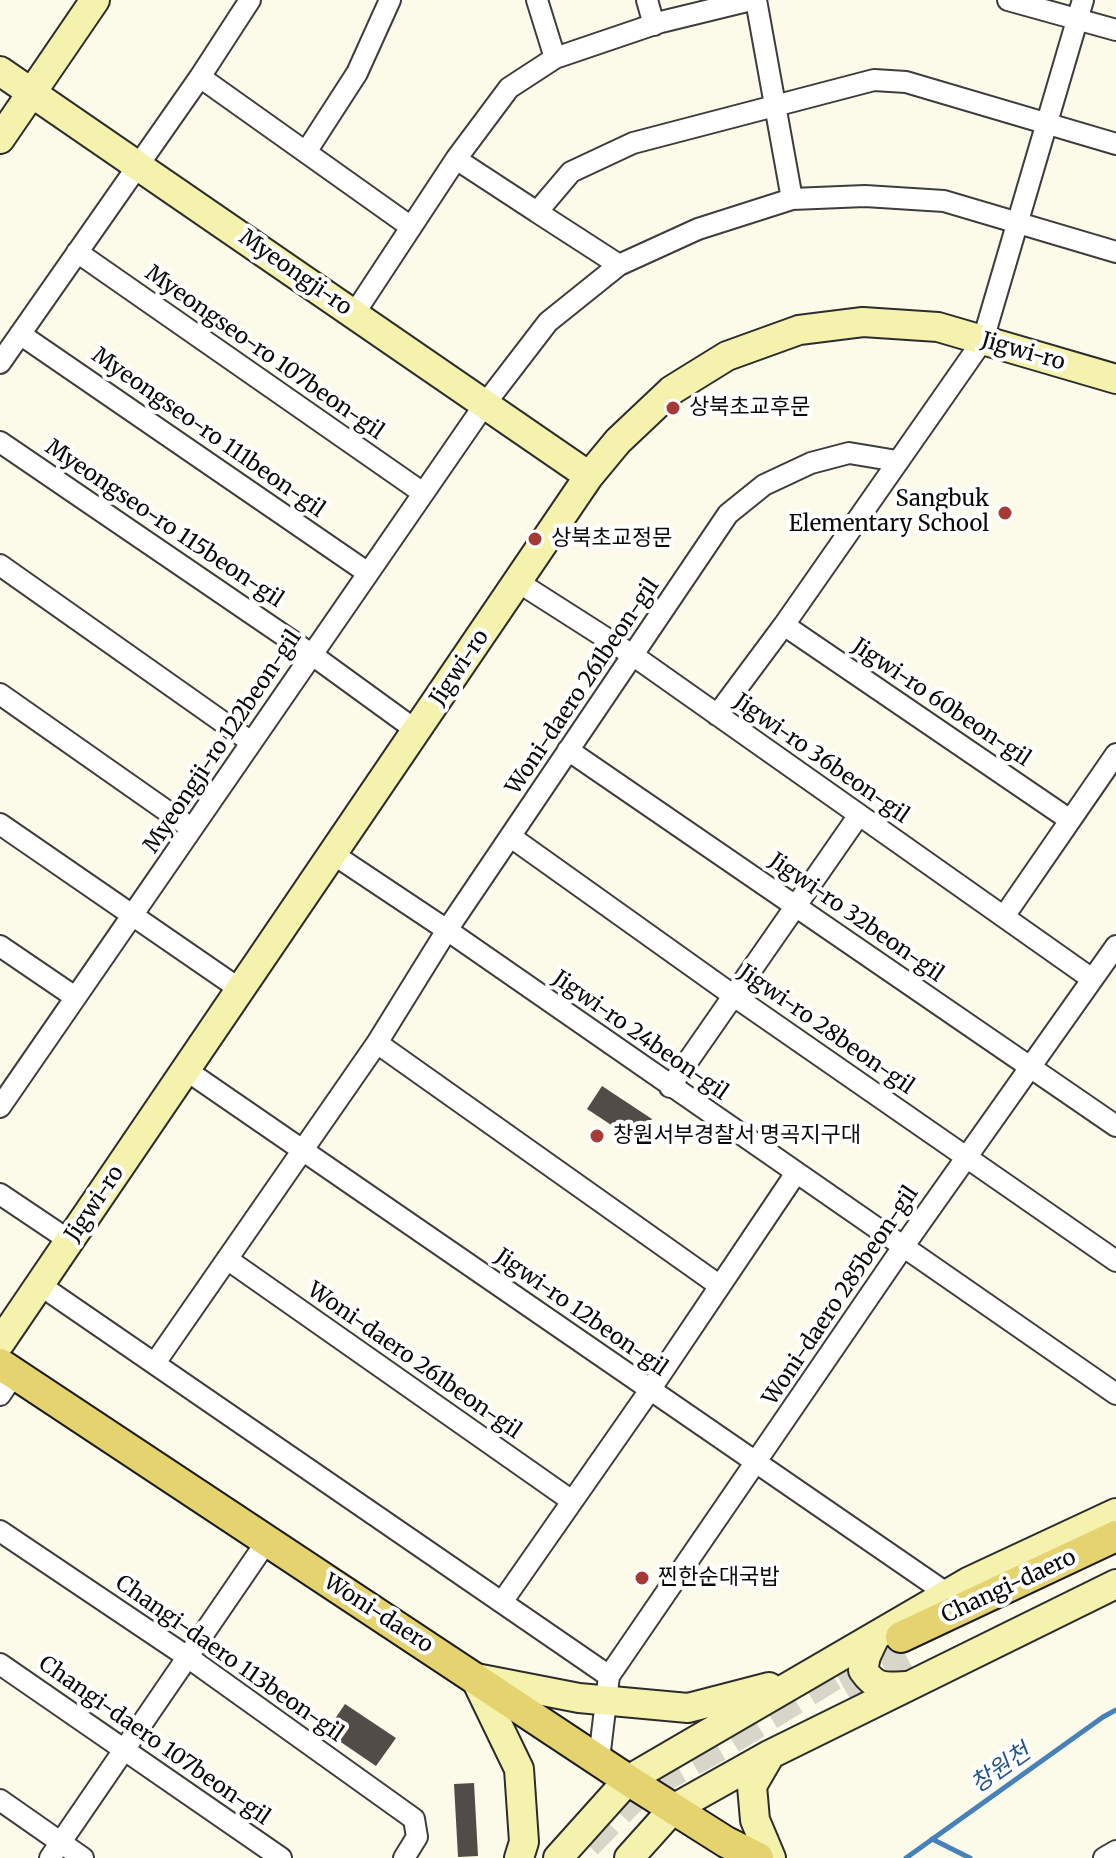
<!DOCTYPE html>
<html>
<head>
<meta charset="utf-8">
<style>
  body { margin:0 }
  canvas { display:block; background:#fcfae9 }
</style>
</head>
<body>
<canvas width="1116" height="1858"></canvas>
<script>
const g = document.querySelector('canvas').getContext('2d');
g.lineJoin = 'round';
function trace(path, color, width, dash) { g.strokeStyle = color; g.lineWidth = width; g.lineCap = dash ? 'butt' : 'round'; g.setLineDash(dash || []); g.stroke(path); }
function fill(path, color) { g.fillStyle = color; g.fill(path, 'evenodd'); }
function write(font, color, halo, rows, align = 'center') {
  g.font = font + ' Merriweather,"Noto Sans KR",serif'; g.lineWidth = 8; g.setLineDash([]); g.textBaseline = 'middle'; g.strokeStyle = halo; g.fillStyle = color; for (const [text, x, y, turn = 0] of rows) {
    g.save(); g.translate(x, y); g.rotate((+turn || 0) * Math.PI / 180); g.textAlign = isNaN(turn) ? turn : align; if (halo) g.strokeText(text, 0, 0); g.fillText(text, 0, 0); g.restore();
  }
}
const stream = new Path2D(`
  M932 1839 970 1858
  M906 1858 1103 1717 1116 1710`);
const building = new Path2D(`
  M602 1086 652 1119 637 1142 587 1109Z
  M345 1704 396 1738 376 1766 326 1732Z
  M474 1783 478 1856 458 1857 454 1784Z`);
const primaryTunnel = new Path2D(`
  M844 1688 905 1654
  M587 1844 640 1790 728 1741 847 1667`);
const street = new Path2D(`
  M537 0 555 58
  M647 0 654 25
  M756 0 792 199
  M1008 0 1116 30
  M200 77 411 227
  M306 152 357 73 390 0
  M456 159 537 212
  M77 252 423 493
  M619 265 537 212 571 172 633 143 874 80 906 82 1116 144
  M354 314 456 159 509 88 555 58 661 22 751 0
  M20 334 368 573
  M0 363 200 77 250 0
  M0 442 311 654 417 731
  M0 565 251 742
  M518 582 634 656 1092 979
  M784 625 1070 820
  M0 694 191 828
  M717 715 784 625 983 340 1083 0
  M568 750 1116 1126
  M0 824 241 990
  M511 837 734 996 1116 1261
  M333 854 447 930 1116 1394
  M1005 915 1116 754
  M0 946 75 997
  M377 1043 720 1286
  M186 1070 949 1595
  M670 1087 859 815
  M0 1107 485 404 548 322 619 265 698 229 792 199 865 196 944 201 1116 252
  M0 1194 70 1241
  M227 1259 572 1501
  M40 1285 609 1676
  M155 1363 377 1043 447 930 728 514 764 485 811 463 849 453 897 461
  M0 1395 15 1373
  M0 1531 189 1658 414 1819 417 1837 404 1858
  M502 1602 650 1390 796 1173
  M0 1664 281 1858
  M599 1759 609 1676 903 1247 1116 946
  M0 1800 83 1858
  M50 1858 267 1541
  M1104 1858 1116 1851`);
const secondary = new Path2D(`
  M0 71 589 476
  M0 139 95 0
  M0 1343 589 476 618 441 672 390 727 356 799 330 863 322 938 327 1116 379
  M875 1637 866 1656 863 1670C876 1689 885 1687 906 1686
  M475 1678 519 1769 524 1842 519 1858
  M476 1678 579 1698 688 1708 769 1687
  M770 1755 752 1786 755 1820 771 1858
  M558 1858 628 1780 968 1582 1116 1513
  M629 1858 673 1809 771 1754 1116 1584`);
const primary = new Path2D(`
  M0 1364 628 1780 726 1842 758 1858
  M901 1637 1116 1536`);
const markers = [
  [673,408,8,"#a63a36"],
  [1005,513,8,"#a63a36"],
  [535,539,8,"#a63a36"],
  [597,1136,8,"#a63a36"],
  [642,1578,8,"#a63a36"]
];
const streetNames = [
  ["Myeongji-ro",295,273,35],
  ["Jigwi-ro",1023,352,16],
  ["Myeongseo-ro 107beon-gil",264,353,35],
  ["Myeongseo-ro 111beon-gil",208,433,35],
  ["Myeongseo-ro 115beon-gil",164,524,34],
  ["Jigwi-ro",460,668,-56],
  ["Woni-daero 261beon-gil",583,687,-56],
  ["Jigwi-ro 60beon-gil",941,703,34],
  ["Myeongji-ro 122beon-gil",223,742,-56],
  ["Jigwi-ro 36beon-gil",821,759,35],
  ["Jigwi-ro 32beon-gil",856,918,35],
  ["Jigwi-ro 28beon-gil",826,1030,35],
  ["Jigwi-ro 24beon-gil",640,1036,35],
  ["Jigwi-ro",95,1204,-56],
  ["Woni-daero 285beon-gil",841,1296,-56],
  ["Jigwi-ro 12beon-gil",581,1313,35],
  ["Woni-daero 261beon-gil",414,1361,35],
  ["Changi-daero",1009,1587,-25],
  ["Woni-daero",378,1614,33],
  ["Changi-daero 113beon-gil",229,1659,35],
  ["Changi-daero 107beon-gil",154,1741,35]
];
const poiNames = [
  ["상북초교후문",689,408],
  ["Sangbuk",989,500,"right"],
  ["Elementary School",989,525,"right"],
  ["상북초교정문",551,539],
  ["창원서부경찰서 명곡지구대",613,1136],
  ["찐한순대국밥",658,1578]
];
const waterNames = [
  ["창원천",1001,1769,-35]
];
trace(stream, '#4682b9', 5);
fill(building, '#514c48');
trace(primaryTunnel, '#d8d6c8', 30, [30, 15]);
trace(street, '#3d3d3d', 24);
trace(secondary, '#2c2c2c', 32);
trace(primary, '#1b1b1b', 34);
trace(street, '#fff', 20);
trace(secondary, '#f4f2ad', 28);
trace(primary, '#e5d370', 30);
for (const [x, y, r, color] of markers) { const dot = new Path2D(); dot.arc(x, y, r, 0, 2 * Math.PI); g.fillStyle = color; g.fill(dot); trace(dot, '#fff', 3); }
write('22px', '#0a0a0a', '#fff', streetNames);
write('22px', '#0a0a0a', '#fff', poiNames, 'left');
write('italic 24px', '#255589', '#fff', waterNames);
</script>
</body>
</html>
